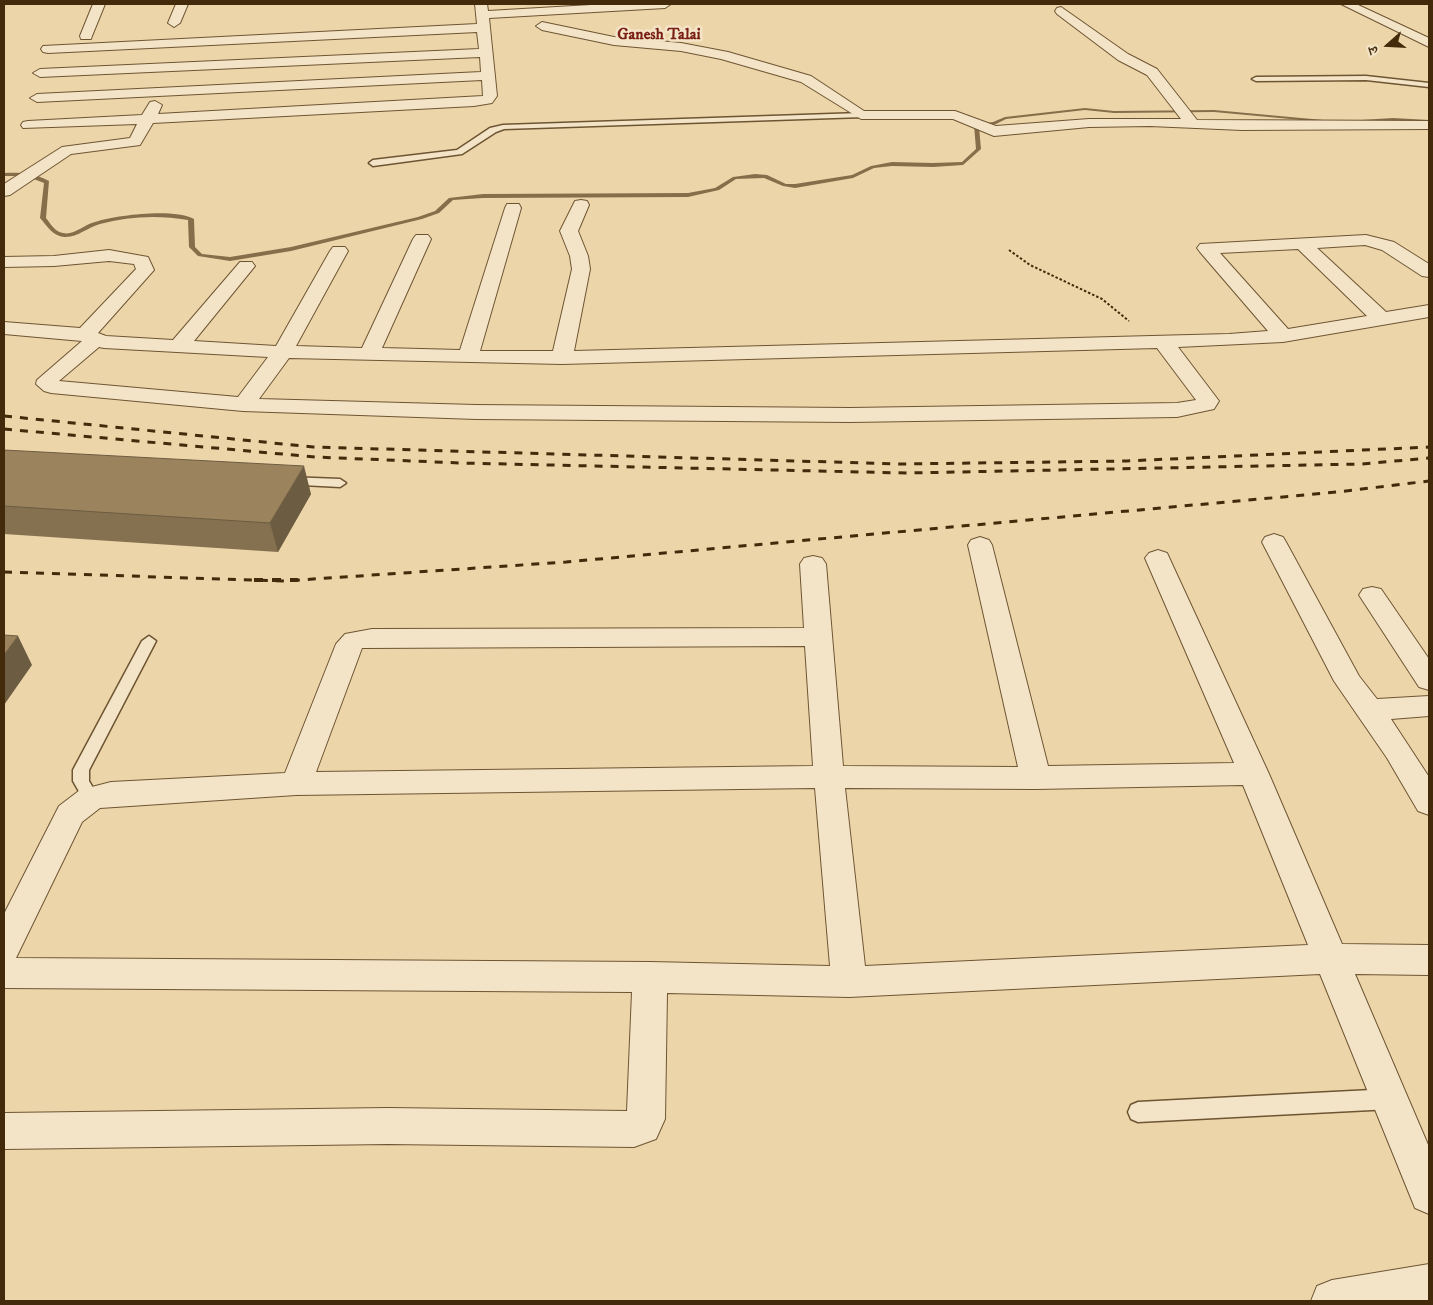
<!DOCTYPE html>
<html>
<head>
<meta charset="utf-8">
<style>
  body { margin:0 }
  #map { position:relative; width:1433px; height:1305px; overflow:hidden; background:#edd5aa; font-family:"IM FELL DW Pica","Noto Serif Devanagari",serif }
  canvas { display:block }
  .frame { position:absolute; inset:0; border:5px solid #432a0a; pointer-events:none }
  .north { position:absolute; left:1363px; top:20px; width:50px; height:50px; -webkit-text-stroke:4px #f3e4c8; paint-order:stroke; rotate:251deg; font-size:14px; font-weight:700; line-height:20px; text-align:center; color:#432a0a }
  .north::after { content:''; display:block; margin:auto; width:18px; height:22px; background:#432a0a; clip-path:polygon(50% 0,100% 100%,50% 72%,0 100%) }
</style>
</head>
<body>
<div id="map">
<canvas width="1433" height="1305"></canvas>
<div class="frame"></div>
<div class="north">उ</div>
</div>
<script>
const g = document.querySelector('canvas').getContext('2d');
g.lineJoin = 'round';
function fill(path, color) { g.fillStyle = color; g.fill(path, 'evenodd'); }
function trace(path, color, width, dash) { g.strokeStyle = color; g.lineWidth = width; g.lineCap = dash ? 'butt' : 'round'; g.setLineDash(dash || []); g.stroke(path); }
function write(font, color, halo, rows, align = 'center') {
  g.font = font + ' "IM FELL DW Pica",serif'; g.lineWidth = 5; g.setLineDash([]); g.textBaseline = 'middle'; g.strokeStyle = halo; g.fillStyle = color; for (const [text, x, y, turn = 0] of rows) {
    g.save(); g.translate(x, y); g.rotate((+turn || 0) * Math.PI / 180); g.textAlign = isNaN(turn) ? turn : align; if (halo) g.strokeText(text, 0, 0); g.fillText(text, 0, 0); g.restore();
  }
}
const stream = new Path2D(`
  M1085 108 1114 111 1214 110 1323 120 1325 121 1323 122 1214 112 1114 113 1085 110 1006 119 996 124 979 127 981 149 963 165 933 167 892 166 874 168 853 178 795 188 783 186 764 178 736 179 719 190 688 197 483 198 453 200 439 213 422 219 291 251 230 261 198 256 189 247 188 220C159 215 129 216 100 224 88 227 77 238 64 237 53 236 47 226 40 218L44 183 26 176H4V173C20 172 34 173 49 181L46 218C50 223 55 232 63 233 73 236 85 224 95 222 117 215 173 208 194 219L195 247 202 254 230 257 291 247 418 217 435 211 449 198 483 194 688 193 715 188 733 177 755 174 767 175 786 184H795L852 175 871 166 892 162 933 163 962 162 976 149 974 125 993 122 1005 117Z
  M1393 118 1429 120V122L1393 120 1361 122 1359 121 1361 120Z`);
const path = new Path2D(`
  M1009 250 1030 265 1102 299 1129 321`);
const service = new Path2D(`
  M1366 76 1429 83V87L1366 80 1256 81 1252 79 1256 77Z
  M861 113H864V117L504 129 496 132 462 154 373 166 369 163 373 160 457 150 490 128 503 125Z
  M288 477 340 479 346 483 340 487 283 484 282 481 283 478Z
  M149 636 156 641 89 770V781L99 798 97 802 91 804 85 802 73 781V770L142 641Z
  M1391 1089 1398 1092 1401 1099 1398 1106 1391 1109 1138 1122 1131 1119 1128 1112 1131 1105 1138 1102Z`);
const minor = new Path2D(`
  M93 4H105L92 36 91 39H81L80 36Z
  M176 4H188L180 23 174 27 168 23Z
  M475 4H487L488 11 608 4H671L665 8 489 18 497 96 492 103 474 106 153 123 140 145 71 154 10 195 4 196V184L62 147 130 138 137 124 23 128 21 125 23 122 28 121 142 115 150 102 155 101 162 105 158 114 483 96 482 80 37 102 30 98 37 94 481 72 480 57 40 77 33 73 40 69 479 49 477 32 48 53 43 52 41 49 43 46 477 24Z
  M1341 4H1356L1429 38V47Z
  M1061 7 1128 54 1157 69 1197 120 1429 121V129L1242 130 1150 126 1089 127 994 136 953 119H861L801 82 721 59 681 51 614 45 542 30 536 26 542 22 614 37 681 43 728 52 811 76 864 111H955L996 126 1089 119H1181L1147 75 1118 60 1057 14 1055 11 1057 8Z
  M581 200 587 201 589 205 578 231 588 256 590 269 574 351 1229 334 1268 331 1200 252 1197 248 1200 244 1366 235 1394 242 1429 264V277L1422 276 1382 250 1365 245 1317 248 1386 312 1429 305V317L1283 342 1178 347 1219 401 1214 409 1177 417 850 422 476 419 243 411 51 393 44 391 36 384 37 380 82 341 4 334V322L80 328 136 269 134 264 109 261 54 266 4 267V257L54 256 109 250 148 257 154 270 98 333 106 336 173 340 240 262H252L255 266 194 341 276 346 330 251 333 247H345L348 251 296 346 362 348 413 239 416 235H428L431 239 382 348 460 350 505 208 507 204H519L521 208 480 351H553L572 269 570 256 560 231 575 201ZM1298 249 1367 316 1288 329 1220 253ZM99 347 104 348 268 357 238 397 59 381ZM1157 348 1196 400 1177 403 850 408 476 405 259 399 289 358 562 364Z
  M1274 534 1283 537 1286 542 1359 676 1377 699 1429 696V716L1391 719 1429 777V815L1418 811 1387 758 1334 681 1262 542 1265 537Z
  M980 537 989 540 992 545 1048 766 1234 763 1145 558 1149 553 1158 550 1167 553 1269 774 1342 944 1429 945V975L1355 974 1429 1147V1214L1415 1208 1320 974 849 997 667 993 665 1119 656 1139 634 1147 388 1144 4 1149V1113L388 1108 627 1111 632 992 4 988V914L59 806 80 790 111 782 285 773 336 644 345 634 372 629 804 628 800 564 804 558 813 556 822 558 826 564 843 766 1018 767 968 545 971 540ZM805 646 813 766 316 772 362 648ZM1243 785 1308 945 865 966 845 788 1036 789ZM815 788 830 966 650 962 16 958 82 822 100 808 296 795Z
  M1372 587 1381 589 1429 659V690L1419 687 1359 595 1363 589Z
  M1429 1264V1301H1311L1317 1286 1332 1280Z`);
const railFar1 = new Path2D(`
  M4 416 313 447 901 464 1127 461 1429 447
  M4 429 315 457 461 463 907 473 1362 464 1429 458
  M4 572 284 581 566 562 1337 492 1429 481`);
const rail = new Path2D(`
  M254 580H298`);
const wall = new Path2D(`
  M4 450 311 494 278 552 4 534Z`);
const shadedWall = new Path2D(`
  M304 466 311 494 278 552 270 523Z
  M18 636 32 665 4 705V655Z`);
const building = new Path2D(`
  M4 450 304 466 270 523 4 506Z
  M4 635 18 636 4 655Z`);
const farNeighbourhoodnames = [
  ["Ganesh Talai",659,36]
];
fill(stream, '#866e4a');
trace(service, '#6e5532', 3);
trace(minor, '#6e5532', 2);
trace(path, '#432a0a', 2, [2.5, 2]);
fill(service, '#f3e4c8');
fill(minor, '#f3e4c8');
trace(railFar1, '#432a0a', 3, [8, 8]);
trace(rail, '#432a0a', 4, [9, 9]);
fill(wall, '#857150');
fill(shadedWall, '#6c5c41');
fill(building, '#9b835d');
trace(building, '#6c5c41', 1);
write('bold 16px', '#7a1f14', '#f3e4c8', farNeighbourhoodnames);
</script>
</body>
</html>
